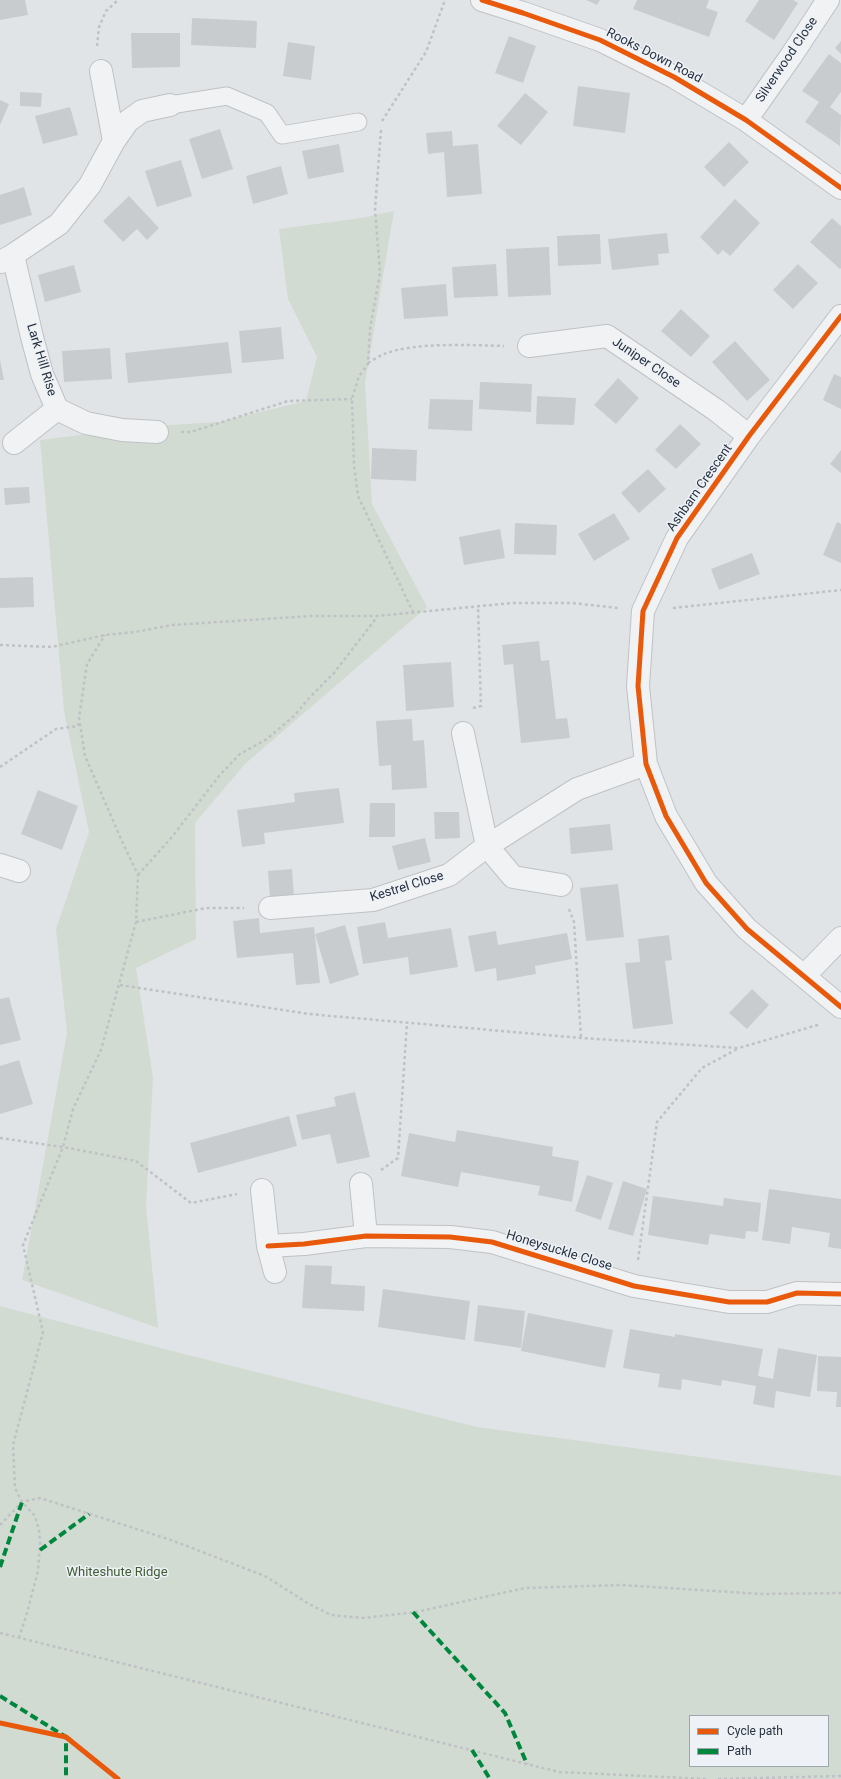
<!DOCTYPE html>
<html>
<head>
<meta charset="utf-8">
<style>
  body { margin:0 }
  #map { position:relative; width:841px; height:1779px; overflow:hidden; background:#e1e4e7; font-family:Roboto,sans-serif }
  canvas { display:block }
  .legend { position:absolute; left:689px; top:1715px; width:140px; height:52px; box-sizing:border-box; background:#eef2f6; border:1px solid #9ea5ad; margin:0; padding:5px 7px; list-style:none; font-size:12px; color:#273240 }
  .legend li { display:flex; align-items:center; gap:8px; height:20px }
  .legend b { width:20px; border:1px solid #9ea5ad }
</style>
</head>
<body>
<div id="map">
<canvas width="841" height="1779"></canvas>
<ul class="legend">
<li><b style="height:5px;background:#e8590c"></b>Cycle path</li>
<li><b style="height:5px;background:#00873e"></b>Path</li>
</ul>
</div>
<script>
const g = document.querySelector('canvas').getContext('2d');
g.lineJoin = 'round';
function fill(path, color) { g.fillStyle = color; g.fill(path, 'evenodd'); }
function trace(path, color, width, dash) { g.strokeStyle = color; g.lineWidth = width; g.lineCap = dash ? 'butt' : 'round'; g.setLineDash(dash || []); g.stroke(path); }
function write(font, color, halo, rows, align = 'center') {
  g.font = font + ' Roboto,sans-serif'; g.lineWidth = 3; g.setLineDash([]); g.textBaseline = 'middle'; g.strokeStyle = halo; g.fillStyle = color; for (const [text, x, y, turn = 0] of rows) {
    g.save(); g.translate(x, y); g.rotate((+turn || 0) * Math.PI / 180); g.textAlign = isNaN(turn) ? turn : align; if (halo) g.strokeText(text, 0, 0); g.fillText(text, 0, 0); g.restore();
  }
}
const green = new Path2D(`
  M394 211 365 383 372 504 427 607 245 764 195 823 196 939 136 968 153 1078 146 1206 158 1328 22 1280 67 1033 56 929 89 832 64 711 40 440 153 426 219 422 306 401 317 357 288 299 279 229 361 218Z
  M0 1306 180 1353 477 1427 841 1476V1779H0ZM690 1716H828V1766H690Z`);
const building = new Path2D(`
  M0 0H25L28 15 0 20Z
  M586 0H600L597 5Z
  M637 0H709L706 8 718 12 709 37 633 9Z
  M759 0H793L798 3 774 40 745 21Z
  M192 18 257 21 256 48 191 45Z
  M131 33H180V67L132 68Z
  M509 36 536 46 523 83 495 73Z
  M841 41V54L835 48Z
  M288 42 315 46 311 80 283 76Z
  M829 54 841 63V92L830 107 841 115 840 146 805 122 819 102 802 91Z
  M578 86 630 93 625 133 573 126Z
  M20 92 42 93 41 107 20 106Z
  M525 93 548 112 521 145 497 126Z
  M0 100 9 104 0 125Z
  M70 107 78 135 43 144 35 116Z
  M220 129 233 169 202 179 189 139Z
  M452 131 453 146 478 144 482 194 447 197 444 152 428 154 426 133Z
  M729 142 749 162 724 187 704 167Z
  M339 144 344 172 308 179 302 151Z
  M181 160 192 196 157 207 145 171Z
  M281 166 288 194 253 204 246 176Z
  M24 187 32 215 0 225V195Z
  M129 196 159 228 147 240 137 229 123 242 103 221Z
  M735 199 760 223 730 256 723 250 718 255 700 237Z
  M832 218 841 226V268L840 269 810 242Z
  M667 233 669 253 658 254 659 265 612 270 608 239Z
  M600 234 601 264 558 266 557 236Z
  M549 247 551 295 508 297 506 249Z
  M496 264 498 296 454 298 452 267Z
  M798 264 818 283 793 309 773 290Z
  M74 265 81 292 45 302 38 275Z
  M446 284 448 316 404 319 401 288Z
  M681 309 710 336 691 357 661 331Z
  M281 327 284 359 242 363 239 331Z
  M735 341 770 380 747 401 712 362Z
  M228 342 232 373 128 383 125 353Z
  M110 348 112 379 64 382 62 351Z
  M0 360 4 380H0Z
  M834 374 841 377V409L823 400Z
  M618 378 639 398 616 424 594 405Z
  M480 382 532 384 531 412 479 409Z
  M537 396 576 398 574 425 536 424Z
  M430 399 473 400 472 431 428 429Z
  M680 424 701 444 676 469 655 450Z
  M372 448 417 450 416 481 371 479Z
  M841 450V473L830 464Z
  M648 469 666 489 639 513 621 493Z
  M29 487 30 503 5 505 4 488Z
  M614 513 630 539 594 561 578 534Z
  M837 522 841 524V563L823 555Z
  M515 523 557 525 556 555 514 554Z
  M500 529 505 558 464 565 459 537Z
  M752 553 760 574 719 590 711 569Z
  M33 577 34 607 0 608V578Z
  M539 641 541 661 549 660 556 719 567 718 570 738 521 743 513 664 504 665 502 645Z
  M451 662 454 707 406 711 403 665Z
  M412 719 413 741 424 740 427 788 392 790 391 765 379 766 376 721Z
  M339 788 344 823 264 833 265 844 242 847 237 810 295 802 294 793Z
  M38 790 78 806 62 850 21 834Z
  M370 803H395V837H369Z
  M434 812H459L460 838 435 839Z
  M610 824 613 850 571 854 569 828Z
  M425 838 431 862 398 870 392 846Z
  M292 869 294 897 270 899 268 871Z
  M618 884 624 937 586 941 580 888Z
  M259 918 260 933 314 927 320 983 296 985 293 953 237 958 233 921Z
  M385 922 388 938 451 928 458 967 410 975 408 957 363 964 357 927Z
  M345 925 359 975 330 984 315 934Z
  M496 931 498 945 567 933 572 959 535 966 536 974 497 981 496 968 475 972 468 936Z
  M669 935 672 960 665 961 673 1024 633 1029 625 963 640 962 638 939Z
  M752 989 769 1005 747 1029 729 1013Z
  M9 997 21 1040 0 1045V999Z
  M19 1060 33 1104 0 1114V1066Z
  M355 1092 370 1157 337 1164 330 1134 302 1140 296 1115 336 1106 334 1097Z
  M289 1116 297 1146 198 1173 190 1143Z
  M457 1130 553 1147 552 1156 579 1161 572 1202 538 1195 540 1186 461 1172 458 1187 401 1176 409 1133 455 1142Z
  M587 1175 613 1183 601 1220 575 1211Z
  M623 1181 647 1189 633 1236 608 1229Z
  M769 1189 841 1199V1249L828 1247 830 1233 792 1227 790 1244 762 1240Z
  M653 1196 723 1206 724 1198 761 1203 758 1232 746 1231 745 1239 710 1234 708 1245 648 1235Z
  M305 1265 332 1266 331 1284 365 1286 364 1311 302 1308Z
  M383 1289 470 1301 465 1340 378 1327Z
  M478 1305 525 1311 521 1348 474 1341Z
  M528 1313 613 1330 605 1368 521 1351Z
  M630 1329 675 1337V1334L763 1349 758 1376 773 1379 778 1348 817 1355 810 1397 776 1391 774 1408 753 1404 756 1386 722 1380 721 1386 682 1379 681 1390 658 1387 660 1374 623 1368Z
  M818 1356 841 1357V1407H836L837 1392 817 1391Z`);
const path = new Path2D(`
  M97 46 99 27 106 11 118 0
  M382 121 426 52 445 0
  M381 130 375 209 380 273 370 329 368 364 359 376 352 399 354 465 358 496 413 612
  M368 363C373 360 379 356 384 354 415 342 470 345 504 346
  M181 432H191L288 401 352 399
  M673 608 841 590
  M0 645 52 647 105 635 135 632 172 625 311 616H377L512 603H572L618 608
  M473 708 481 706 478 606
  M0 767 56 729 78 726 79 722
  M138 875 172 837 219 776 240 754 267 739 295 715 310 697 334 673 377 617
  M569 909 574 922 581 1038
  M136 922 206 908H244
  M120 985 309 1014 581 1038 739 1048 821 1024
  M0 1138 63 1147 136 1161 191 1203 237 1194
  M381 1170 398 1158 407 1023
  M638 1260 657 1122 702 1068 739 1048
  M0 1525 22 1502 40 1498 171 1540 265 1576 309 1604 331 1615 363 1618 416 1612 525 1588 621 1585 762 1594 841 1593
  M0 1633 559 1772 708 1779
  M19 1638 27 1613 38 1571 40 1543 39 1530 35 1516 22 1502 15 1488 13 1445 43 1332 23 1245 63 1147 73 1109 101 1050 136 922 138 875 121 839 85 756 79 718 87 664 105 635
  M718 1779 841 1776`);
const lane = new Path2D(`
  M170 105 227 96 267 113 282 135 358 122`);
const street = new Path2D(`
  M482 0 523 13 600 40 674 77 746 120 841 188
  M101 71 114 141
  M746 120 791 56 828 0
  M13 255 32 337 42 374 57 409 86 423 122 430 157 432
  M1 262 13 255 59 224 90 185 114 141 128 121 142 111 170 105
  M841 316 749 436 677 538 643 611 638 686 646 764 666 816 706 883 747 929 841 1007
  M529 346 607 336 716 410 749 436
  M14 443 57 409
  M463 733 487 846 513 877 561 885
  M0 865 19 871
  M270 908 373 900 449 875 487 846 577 789 646 764
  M804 976 841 938
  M361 1184 366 1236
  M262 1190 268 1246 275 1272
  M268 1246 304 1244 366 1236 450 1237 492 1242 634 1286 729 1302H767L797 1293 841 1294`);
const quiet = new Path2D(`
  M40 1550 89 1514
  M0 1567 22 1502
  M413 1612 505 1713 527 1764
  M0 1696 66 1737V1779
  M472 1750 490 1779`);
const cycleway = new Path2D(`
  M482 0 523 13 600 40 674 77 746 120 841 188
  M841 316 749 436 677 538 643 611 638 686 646 764 666 816 706 883 747 929 841 1007
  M268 1246 304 1244 366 1236 450 1237 492 1242 634 1286 729 1302H767L797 1293 841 1294
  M0 1723 66 1737 118 1779`);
const streetNames = [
  ["Rooks Down Road",654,56,27],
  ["Silverwood Close",787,60,-56],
  ["Lark Hill Rise",41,360,73],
  ["Juniper Close",646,363,34],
  ["Ashbarn Crescent",700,488,-55],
  ["Kestrel Close",407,887,-17],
  ["Honeysuckle Close",559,1251,17]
];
const parkNames = [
  ["Whiteshute Ridge",117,1573]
];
fill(green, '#d2dbd1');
fill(building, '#c9cccf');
trace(lane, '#bfc2c5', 19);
trace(street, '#bfc2c5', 24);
trace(path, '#bfc2c5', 2.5, [3, 3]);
trace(lane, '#f1f2f3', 17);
trace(street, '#f1f2f3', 22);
trace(quiet, '#00873e', 4, [8, 4]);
trace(cycleway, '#e8590c', 5);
write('13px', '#273240', '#eef2f6', streetNames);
write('13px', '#3f5c34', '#eef2f6', parkNames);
</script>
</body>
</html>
